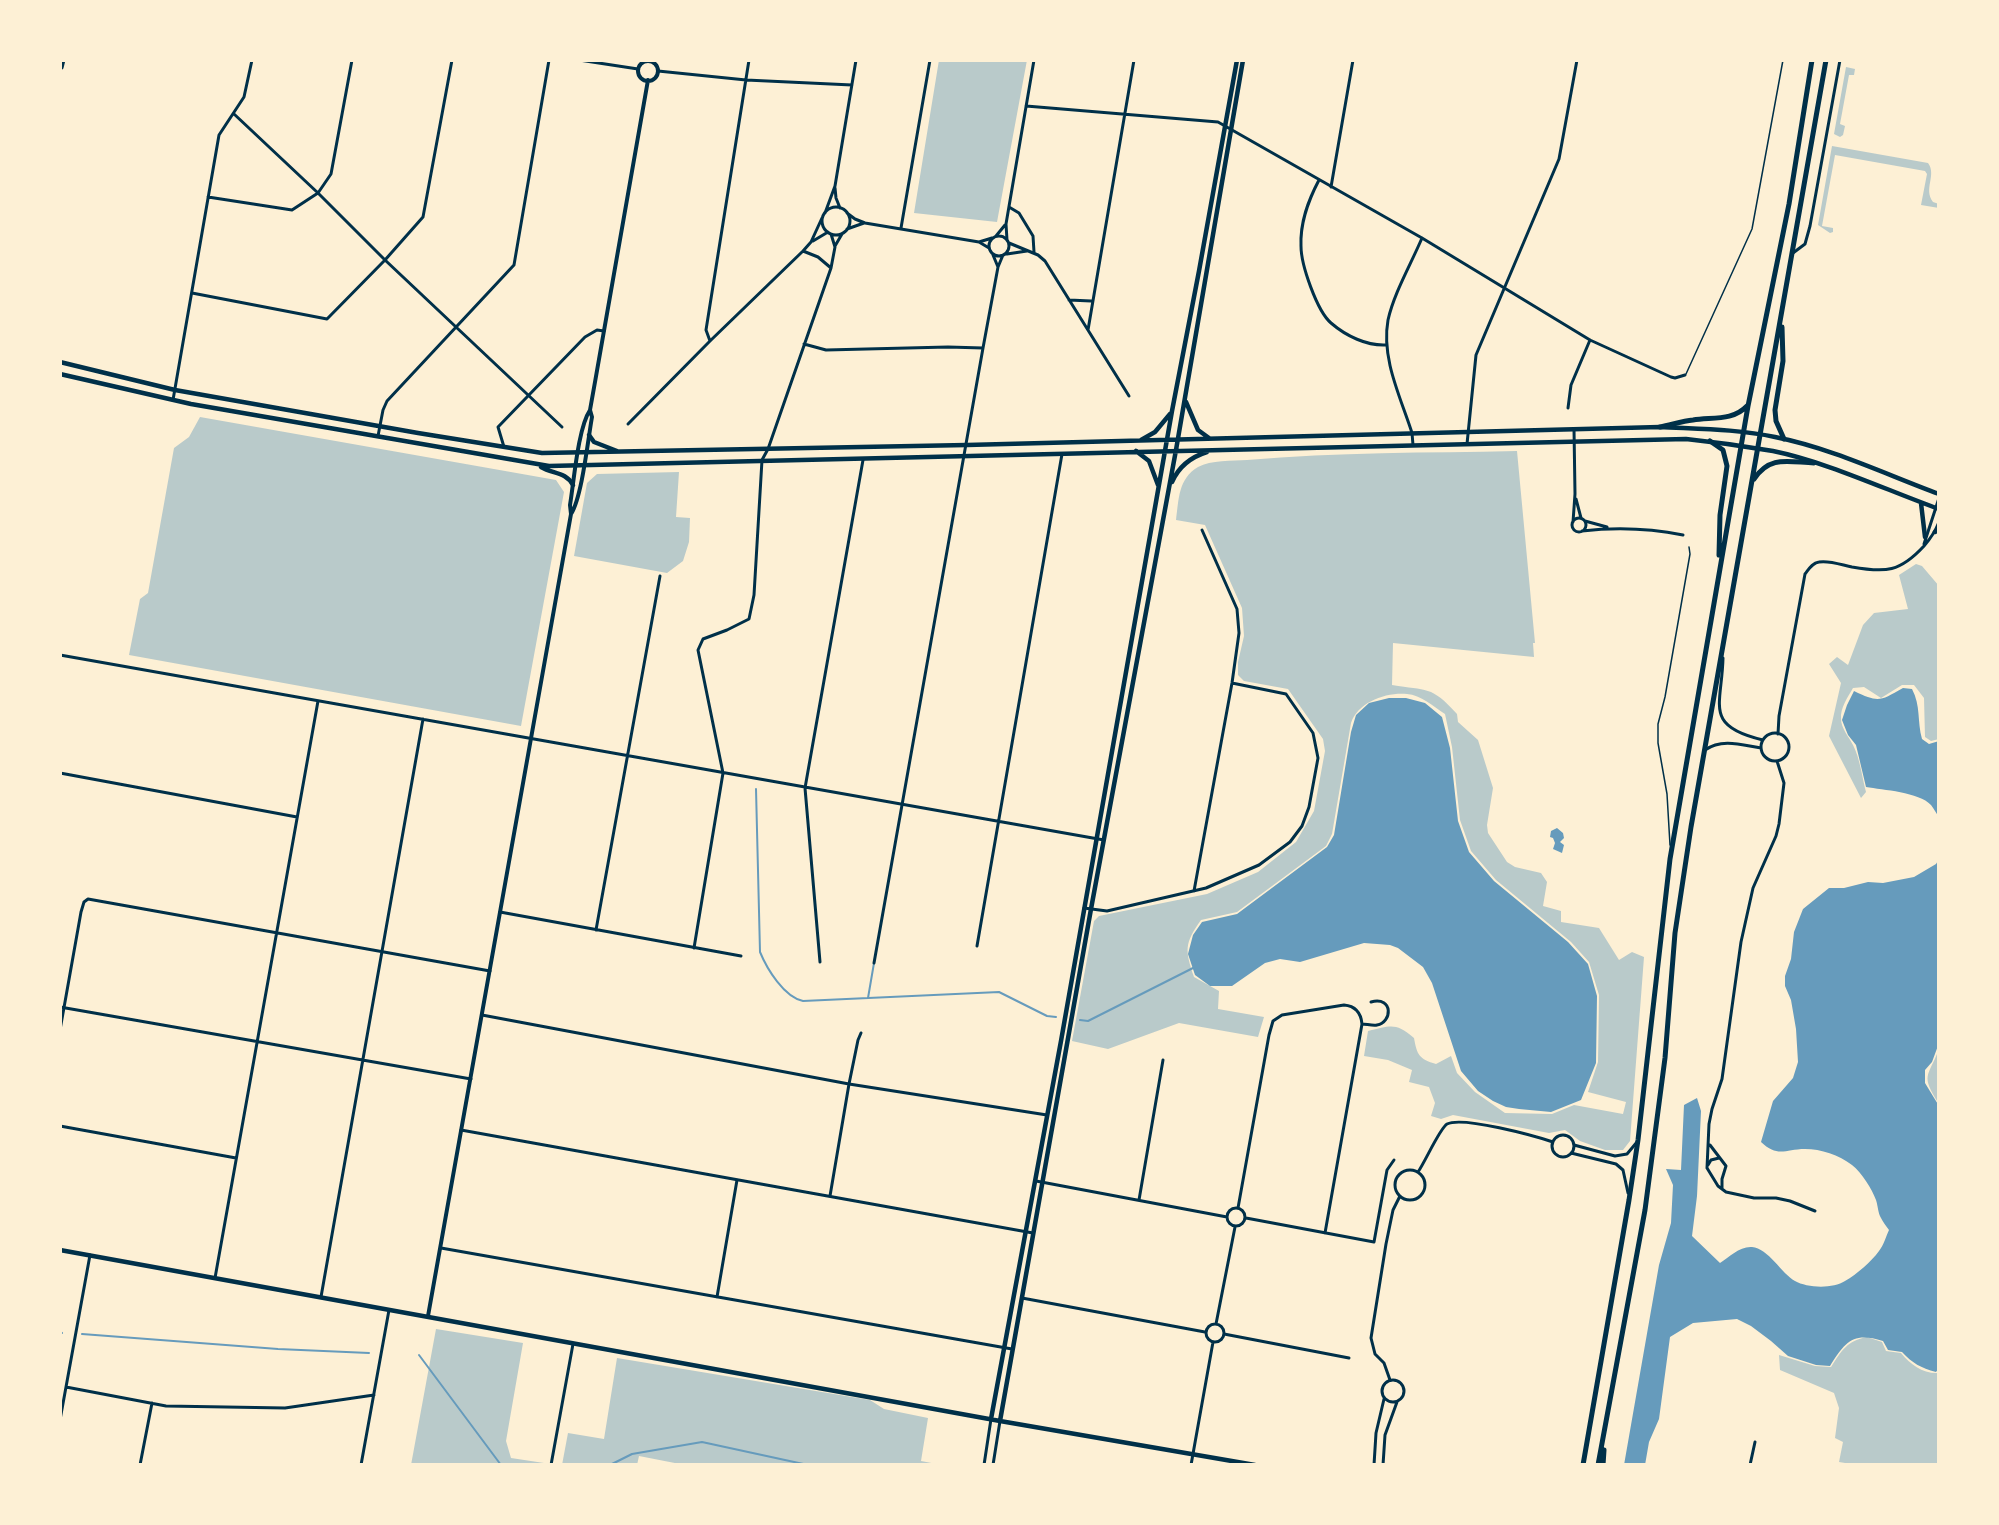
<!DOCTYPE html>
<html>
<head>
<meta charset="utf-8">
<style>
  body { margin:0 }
  #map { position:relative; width:1999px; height:1525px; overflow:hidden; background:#fdf0d5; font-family:Overpass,sans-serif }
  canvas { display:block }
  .frame { position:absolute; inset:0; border:62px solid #fdf0d5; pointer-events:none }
</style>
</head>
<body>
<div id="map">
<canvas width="1999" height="1525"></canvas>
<div class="frame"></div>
</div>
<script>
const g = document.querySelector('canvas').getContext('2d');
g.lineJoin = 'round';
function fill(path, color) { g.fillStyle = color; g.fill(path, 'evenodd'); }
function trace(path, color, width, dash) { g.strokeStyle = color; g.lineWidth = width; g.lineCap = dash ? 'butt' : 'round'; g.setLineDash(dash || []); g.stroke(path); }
const green = new Path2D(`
  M939 60H1027L997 222 914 213Z
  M1846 67 1855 69 1854 75H1849L1840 124 1845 126 1843 135 1840 137 1834 134Z
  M1832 146 1928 163C1937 175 1923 189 1933 202L1939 204V208L1921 205 1927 174 1925 171 1835 155 1822 226 1833 228V232L1830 233 1818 225Z
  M200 417 556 480 564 492 521 726 129 655 140 599 148 593 174 448 189 437Z
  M1517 451 1535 643H1533L1534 657 1393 643 1392 685C1427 691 1431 685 1457 714L1458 722 1478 740 1493 788 1487 825 1488 833 1507 862 1515 867 1541 873 1547 882 1543 906 1561 911V922L1599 928 1619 960 1632 952 1644 957 1630 1141 1623 1150H1605L1580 1141 1565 1130 1549 1133 1453 1115 1441 1119 1431 1116 1435 1103 1429 1087 1409 1082 1412 1070 1388 1060 1364 1056 1368 1031C1391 1026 1395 1022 1414 1038 1417 1055 1419 1059 1436 1064L1451 1056 1457 1073 1475 1092 1505 1113 1552 1114 1574 1105 1623 1114 1626 1102 1588 1092 1598 1062 1599 995 1589 962 1571 942 1496 880 1471 851 1460 820 1452 747 1445 714C1433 706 1421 695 1407 694 1386 692 1358 702 1351 723L1332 834 1326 846 1237 912 1201 920C1184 944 1185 950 1194 977L1219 991 1218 1009 1264 1017 1258 1037 1179 1023 1108 1049 1072 1041 1094 921 1099 916 1207 894 1258 872 1296 842 1314 811 1325 751 1323 739 1288 689 1244 681 1238 675V662L1244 636 1242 608 1205 525 1176 520C1179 499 1178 479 1198 467 1211 460 1232 461 1247 460 1337 452 1427 453 1517 451Z
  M679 472 676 517 690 518 689 542 683 561 667 573 574 556 587 483 597 474Z
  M1916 564 1922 566 1939 586V739L1931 741 1925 737 1924 698 1914 685H1902L1881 698 1864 687 1853 688C1848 697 1840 708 1841 719 1841 728 1849 737 1853 745 1860 758 1862 777 1866 792L1861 798 1829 736 1841 683 1829 664 1837 657 1848 665 1863 625 1874 613 1908 609 1899 575Z
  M1939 1049V1104C1920 1074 1928 1078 1939 1049Z
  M436 1329 523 1343 506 1441 511 1458 544 1463V1465H411Z
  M1867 1337 1882 1342 1886 1351 1901 1353C1911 1365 1923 1374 1939 1373V1465H1857L1839 1462 1843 1442 1835 1438 1839 1408 1834 1393 1780 1370 1779 1355 1815 1366 1831 1367C1842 1350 1847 1341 1867 1337Z
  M617 1358 870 1400 884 1409 928 1418 921 1461 942 1465H685L639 1456 637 1465H562L568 1433 604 1439Z`);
const water = new Path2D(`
  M1903 688 1912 689C1921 706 1917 721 1922 739L1929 744 1939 741V817C1936 813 1934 809 1931 805 1919 792 1883 790 1866 787L1856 745 1848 735 1842 720 1847 705 1854 691C1879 703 1880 701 1903 688Z
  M1389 698H1406L1425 703 1442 717 1450 748 1458 821 1469 852 1494 881 1568 942 1588 964 1597 996 1596 1063 1581 1100 1551 1112 1519 1109 1506 1107 1493 1101 1478 1091 1461 1071 1432 983 1423 967 1398 948 1390 945 1364 943 1300 962 1280 959 1265 963 1232 986H1210L1195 975 1188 954 1193 935 1202 922 1237 914 1327 847 1334 835 1351 732 1356 715 1369 703Z
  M1557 828 1563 833 1564 838 1560 842 1564 845 1562 853 1553 849 1555 843 1553 838 1550 837 1551 831Z
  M1939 859V1043L1932 1062 1925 1070V1083L1939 1106V1368L1936 1372C1921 1368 1912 1363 1902 1352L1888 1350 1883 1341C1853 1332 1846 1341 1830 1366L1816 1365 1788 1356 1771 1341 1751 1326 1737 1319 1693 1323 1670 1337 1659 1419 1649 1442 1645 1465H1624L1659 1265 1671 1223 1673 1185 1666 1169 1681 1170 1684 1105 1697 1098 1701 1111 1697 1196 1692 1236 1720 1263C1729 1257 1740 1246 1752 1247 1768 1248 1782 1274 1795 1281 1807 1288 1833 1289 1845 1281 1857 1274 1871 1262 1879 1251 1884 1245 1886 1236 1889 1230 1886 1226 1883 1222 1881 1218 1878 1213 1878 1206 1876 1200 1872 1189 1862 1173 1852 1165 1839 1155 1821 1149 1805 1149 1785 1149 1778 1158 1761 1142L1773 1101 1793 1078 1798 1062 1796 1029 1791 1000 1785 986V976L1791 959 1794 932 1803 909 1829 888H1844L1868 882 1883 883 1914 877 1936 864Z`);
const stream = new Path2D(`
  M756 789 760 952C767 969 784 997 803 1001L999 992 1047 1016 1056 1017
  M868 998 874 963
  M1080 1020 1088 1021 1193 968
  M60 1332 62 1333
  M82 1334 278 1349 369 1353
  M419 1355 501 1465
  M610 1465 632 1454 702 1442 808 1465`);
const service = new Path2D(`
  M1686 374 1752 229 1783 60
  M1670 845 1667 794 1658 743V724L1665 697 1690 554 1689 547`);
const minor = new Path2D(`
  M579 60 638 69
  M62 68 64 60
  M658 71 746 80 852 85
  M1026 106 1218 122 1422 238 1590 340 1671 377 1675 378 1685 375
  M234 114 318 193 385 260 562 427
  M1319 180C1308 201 1300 222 1301 246 1301 265 1317 311 1331 323 1346 336 1367 346 1386 345
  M1331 187 1353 60
  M835 188 836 198 840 208
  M208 197 292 210 318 193 331 174 352 60
  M1009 207 1019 213 1033 236 1034 252
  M822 221a14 14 0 1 1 28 0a14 14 0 1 1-28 0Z
  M825 213 835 186 856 60
  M847 213 855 219 865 223 979 242 989 248
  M901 228 930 60
  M847 229 864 223
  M989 246a10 10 0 1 1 20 0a10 10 0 1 1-20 0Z
  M996 236 1005 225
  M1007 240 1006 224 1034 60
  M813 241 828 232
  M979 242 992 238
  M1009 243 1038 255 1045 261 1129 396
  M835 246 842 234
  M803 251 818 257 831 268
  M1793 253 1805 244 1810 226 1840 60
  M1007 254 1027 251
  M993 255 998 267
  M192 293 327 319 385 260 423 217 452 60
  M1069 300 1091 301
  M1088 330 1134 60
  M710 341 706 330 749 60
  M804 344 826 350 948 347 983 348
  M173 400 219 135 244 97 252 60
  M1568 408 1571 385 1590 340
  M628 424 710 341 803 251 811 242 822 218
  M378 436 383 410 387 401 514 265 549 60
  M1467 444 1476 355 1559 159 1577 60
  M1413 445 1412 433C1401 398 1381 359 1388 320 1394 293 1411 264 1422 238
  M504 447 498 427 585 337 597 330 604 331
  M1576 499 1581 518
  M1572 525a7 7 0 1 1 14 0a7 7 0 1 1-14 0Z
  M1585 521 1607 527
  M1573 522 1575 494 1574 429
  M1582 531C1617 527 1648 528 1683 535
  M1924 544 1939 498
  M60 655 1104 840
  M1723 658C1722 705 1703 726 1763 740
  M1761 747a14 14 0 1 1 28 0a14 14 0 1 1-28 0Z
  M1778 734 1779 716 1805 574C1809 569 1812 563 1819 562 1829 560 1842 565 1852 567 1886 573 1900 572 1924 546 1931 538 1935 532 1939 522
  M1705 750C1722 738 1742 745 1761 748
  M1777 761 1784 783 1779 824 1776 836 1753 888 1741 942 1722 1079 1712 1109 1709 1124 1707 1168 1718 1186 1726 1192 1754 1198H1776L1790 1201 1815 1211
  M60 773 297 817
  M1194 891 1232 683 1239 633 1237 609 1202 530
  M1084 908 1107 911 1206 888 1259 865 1290 842 1302 826 1309 807 1318 758 1313 733 1286 694 1232 683
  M500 912 741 956
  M596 930 660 576
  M977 946 1062 454
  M694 948 723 773 698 650 703 639 727 630 749 619 754 595 762 460 768 449 831 268 835 247 831 234
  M820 962 805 788 863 460
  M874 963 983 348 998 267 1003 255
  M60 1007 471 1079
  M482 1015 849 1084 1047 1115
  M1362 1024C1366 1024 1373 1026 1377 1025 1392 1023 1394 996 1371 1002
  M60 1030 81 912 84 902 88 899 490 971
  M60 1126 236 1158
  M461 1130 1033 1233
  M1552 1146a11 11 0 1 1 22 0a11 11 0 1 1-22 0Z
  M1574 1145 1615 1156 1627 1154 1637 1142
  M1710 1145 1726 1166 1722 1179V1188
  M1571 1153 1616 1164 1623 1170 1628 1193
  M1708 1165 1711 1160 1719 1158
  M1395 1185a15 15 0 1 1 30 0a15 15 0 1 1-30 0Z
  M1418 1172C1425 1162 1440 1128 1447 1124 1463 1116 1535 1136 1553 1142
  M1036 1181 1227 1217
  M830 1196 849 1084 858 1040 861 1033
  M1139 1200 1163 1060
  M1227 1217a9 9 0 1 1 18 0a9 9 0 1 1-18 0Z
  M1238 1208 1269 1035 1273 1021 1282 1015 1344 1005C1355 1006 1361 1013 1362 1024L1325 1233
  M1246 1218 1374 1242 1387 1170 1394 1160
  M441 1248 1012 1349
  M215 1278 318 701
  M321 1297 423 719
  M717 1297 737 1180
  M1022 1298 1205 1332
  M1206 1333a9 9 0 1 1 18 0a9 9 0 1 1-18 0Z
  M1216 1324 1235 1227
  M1224 1334 1349 1358
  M1390 1380 1384 1363 1375 1354 1371 1338 1386 1244 1393 1210 1400 1196
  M1382 1391a11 11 0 1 1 22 0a11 11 0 1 1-22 0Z
  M66 1387 166 1406 285 1408 374 1395
  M60 1420 90 1255
  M140 1465 152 1403
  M361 1465 389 1310
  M551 1465 573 1344
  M984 1465 991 1419
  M993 1465 1000 1421
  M1191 1465 1213 1342
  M1374 1465 1376 1433 1384 1399
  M1383 1465 1385 1435 1397 1402
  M1750 1465 1755 1442`);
const tertiary = new Path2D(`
  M638 71a10 10 0 1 1 20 0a10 10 0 1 1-20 0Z
  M571 514C582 497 588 439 592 417L590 410 595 382 648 80
  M428 1316 571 514 570 505C574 481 578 428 590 410`);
const secondary = new Path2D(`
  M60 362 175 390 418 433 542 453 967 445 1660 427C1698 429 1738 429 1775 437 1831 448 1885 474 1939 494
  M60 374 191 404 549 466 1686 439C1715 442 1744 446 1773 451 1827 462 1886 490 1939 509
  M1186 402 1198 430 1209 438
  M589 435 594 442 617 451
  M1141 440 1155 432 1170 414
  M1136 451 1149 461 1158 485
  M541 467C553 474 566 472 573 485
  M1172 482C1179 466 1191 457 1207 452
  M1921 503 1925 537
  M1935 532 1939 530
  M60 1250 1000 1421 1255 1465
  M991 1419 1061 1041 1172 411 1199 271 1237 60
  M1000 1421 1091 909 1176 450 1243 60`);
const primary = new Path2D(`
  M1782 327 1783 361 1775 410 1776 421 1784 439
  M1660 427C1671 425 1682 421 1693 420 1712 417 1733 421 1747 406
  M1710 441 1723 450 1727 466 1720 515 1719 555
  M1754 479C1770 455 1788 462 1814 463
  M1583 1465 1629 1200 1638 1140 1670 859 1748 406 1789 204 1812 60
  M1598 1465 1645 1210 1665 1058 1675 933 1691 827 1826 60
  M1603 1465 1604 1450`);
fill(green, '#b9caca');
fill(water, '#669bbc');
trace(stream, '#669bbc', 2);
trace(service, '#003049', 1.5);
trace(minor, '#003049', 3);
trace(tertiary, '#003049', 4);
trace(secondary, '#003049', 4.5);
trace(primary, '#003049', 5);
</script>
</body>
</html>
